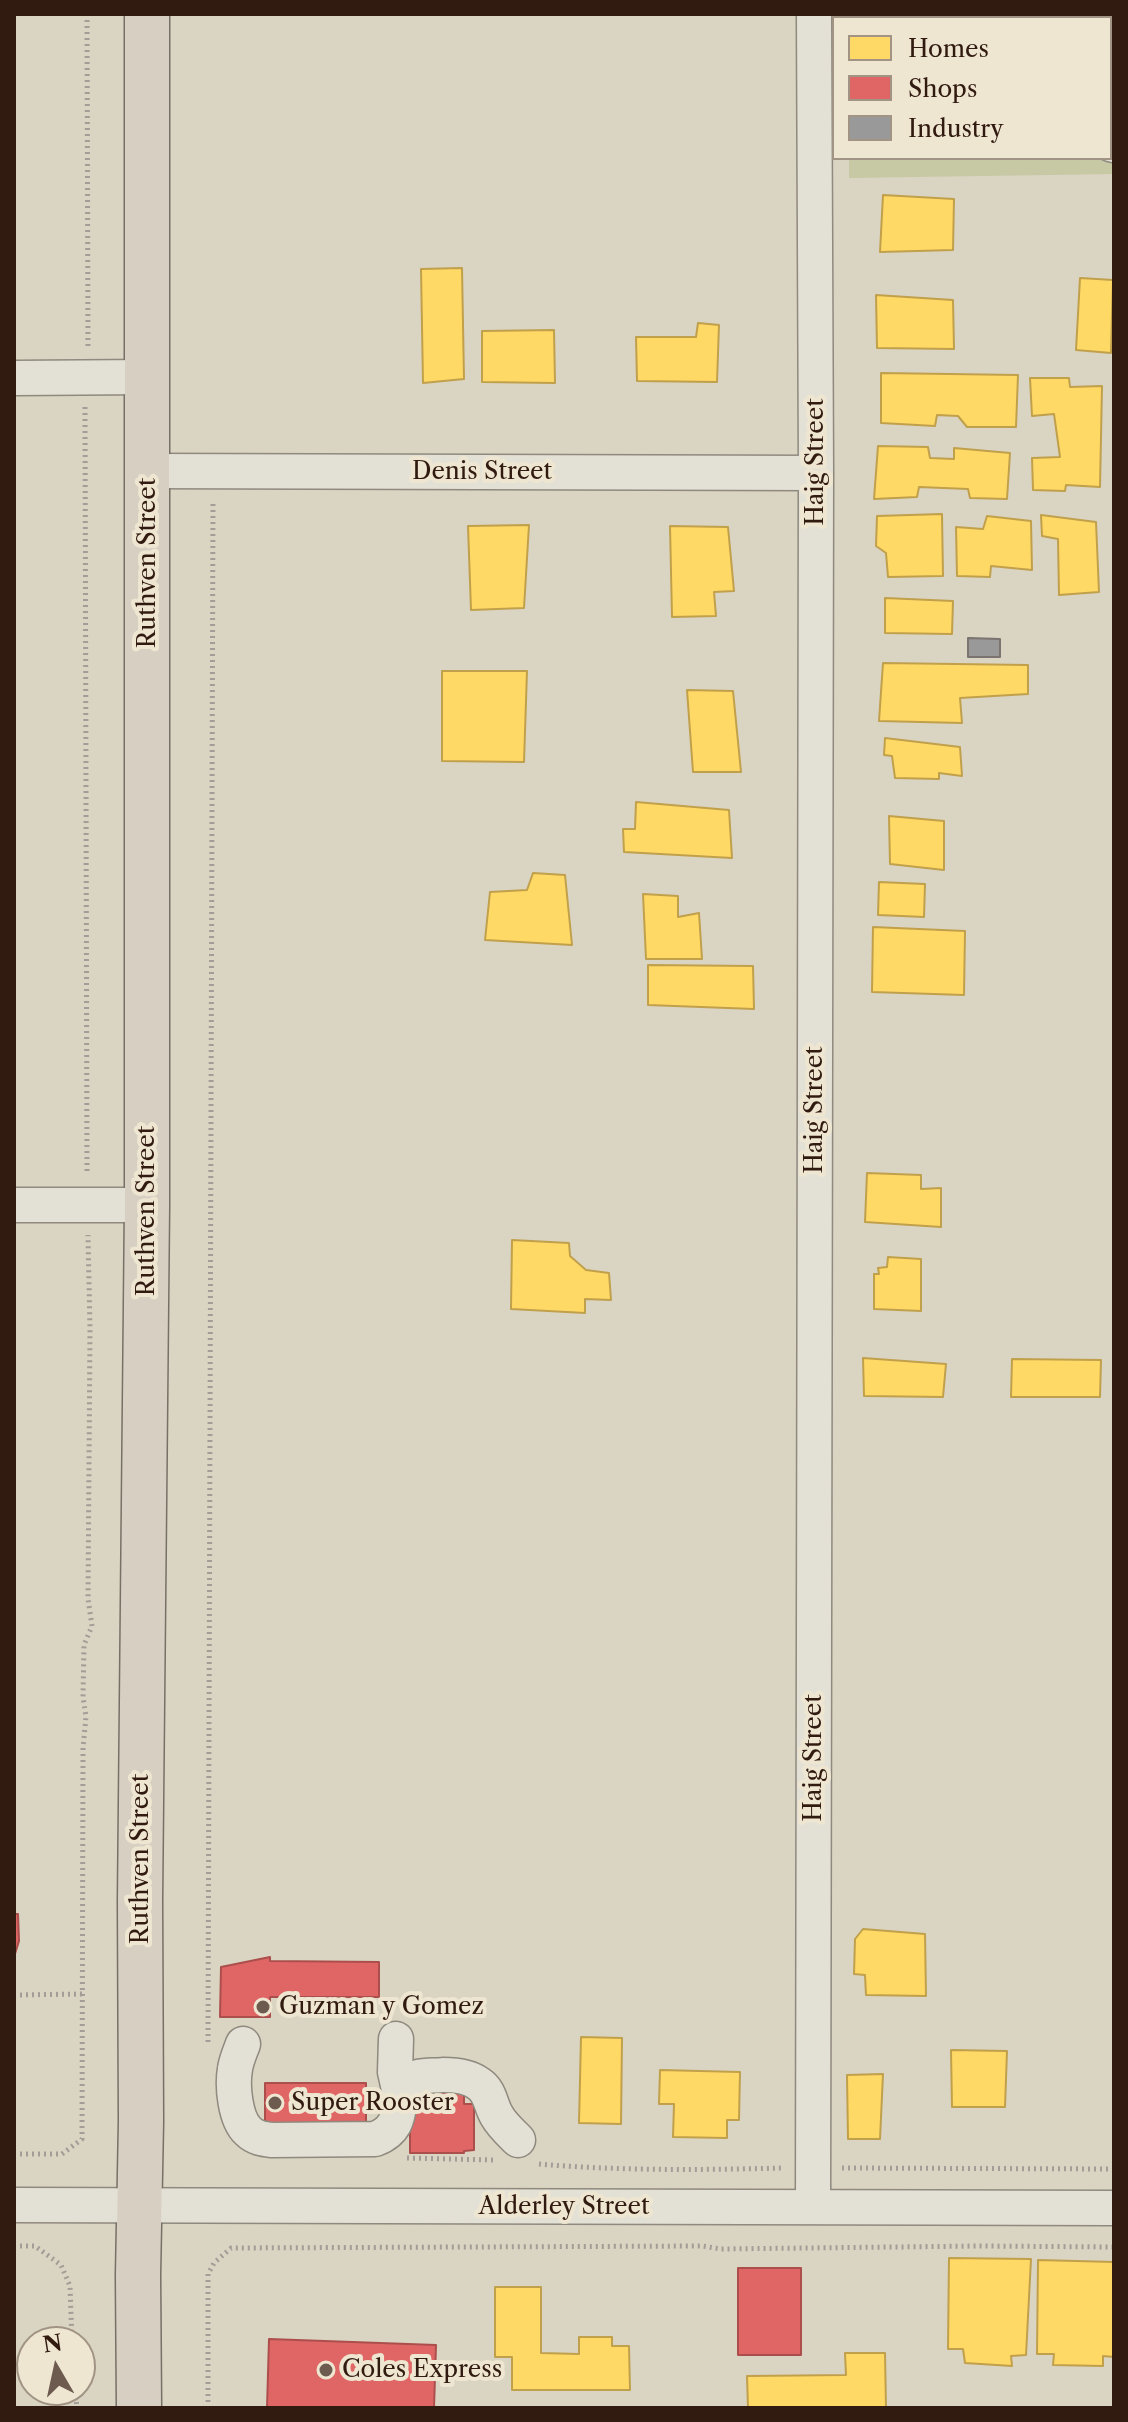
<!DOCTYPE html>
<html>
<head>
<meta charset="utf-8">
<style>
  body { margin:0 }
  #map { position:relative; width:1128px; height:2422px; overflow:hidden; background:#dad4c2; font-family:"Libre Caslon Text",serif }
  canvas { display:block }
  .frame { position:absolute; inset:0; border:16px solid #311a10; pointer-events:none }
  .legend { position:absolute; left:832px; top:16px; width:280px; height:144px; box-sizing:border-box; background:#eee6d1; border:2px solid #a29484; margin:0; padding:10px 14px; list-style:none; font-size:24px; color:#311a10 }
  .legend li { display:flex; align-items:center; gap:16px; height:40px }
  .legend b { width:40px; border:2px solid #a29484 }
  .north { position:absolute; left:16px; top:2326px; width:80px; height:80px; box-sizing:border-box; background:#eee6d1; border:2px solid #a29484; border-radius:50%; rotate:351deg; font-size:22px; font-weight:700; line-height:32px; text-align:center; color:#311a10 }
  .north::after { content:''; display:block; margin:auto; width:28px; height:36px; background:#6c5b4e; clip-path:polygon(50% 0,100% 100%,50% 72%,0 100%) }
</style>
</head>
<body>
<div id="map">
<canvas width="1128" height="2422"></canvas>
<div class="frame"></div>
<ul class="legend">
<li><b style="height:22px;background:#ffd966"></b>Homes</li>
<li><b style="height:22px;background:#e06666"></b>Shops</li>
<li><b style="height:22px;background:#999"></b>Industry</li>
</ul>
<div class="north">N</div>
</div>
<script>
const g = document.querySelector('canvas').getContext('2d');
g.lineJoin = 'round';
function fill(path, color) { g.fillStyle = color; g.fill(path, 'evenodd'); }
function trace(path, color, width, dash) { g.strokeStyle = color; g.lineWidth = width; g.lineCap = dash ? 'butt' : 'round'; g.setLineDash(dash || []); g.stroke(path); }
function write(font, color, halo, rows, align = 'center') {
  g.font = font + ' "Libre Caslon Text",serif'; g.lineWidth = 8; g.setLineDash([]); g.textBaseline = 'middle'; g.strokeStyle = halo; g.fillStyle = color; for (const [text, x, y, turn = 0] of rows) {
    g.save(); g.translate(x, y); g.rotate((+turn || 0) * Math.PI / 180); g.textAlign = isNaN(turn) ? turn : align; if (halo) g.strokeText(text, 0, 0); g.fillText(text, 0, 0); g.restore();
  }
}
const green = new Path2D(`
  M1114 106V174L849 178V158H1110V107Z`);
const homes = new Path2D(`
  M883 195 954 199 953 250 880 252Z
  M462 268 464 379 423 383 421 269Z
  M1080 278 1113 280 1111 353 1076 350Z
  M876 295 953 300 954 349 877 348Z
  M698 323 719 325 717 382 637 381 636 337H696Z
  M554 330 555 383 482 382V331Z
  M881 373 1018 375 1016 427H967L958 416 937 415 935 426 881 423Z
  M1030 378H1069L1070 387 1102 386 1100 487 1066 485 1065 491 1033 490 1032 458 1060 457 1054 414 1032 416Z
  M878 446 928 447 930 458 954 459V448L1010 453 1007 499 970 498 968 489 919 487 917 497 874 499Z
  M942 514 943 576 888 577 886 553 876 546 877 516Z
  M1041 515 1096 522 1099 592 1059 595 1058 539 1042 536Z
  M987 516 1031 521 1032 570 991 566 990 577 957 576 956 527 983 529Z
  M529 525 524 608 471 610 468 526Z
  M670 526 728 527 734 591 714 592 716 616 672 617Z
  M885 598 953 601 952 634 885 633Z
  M883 663 1028 665V694L960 698 962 723 879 721Z
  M442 671H527L524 762 442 761Z
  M687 690 733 691 741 772H693Z
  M885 738 960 747 962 776 939 773V779L895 778 892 756 884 755Z
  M636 802 729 810 732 858 624 852 623 829H635Z
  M889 816 944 821V870L890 864Z
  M533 873 565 875 572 945 485 940 490 892 527 890Z
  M879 882 925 884 924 917 878 915Z
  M643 894 678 896V917L699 913 702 959H646Z
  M873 927 965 931 964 995 872 992Z
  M648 965 753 966 754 1009 648 1005Z
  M867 1173 921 1175V1189L941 1188V1227L865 1222Z
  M512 1240 569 1243 570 1256 586 1270 609 1273 611 1300 585 1299V1313L511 1309Z
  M888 1257 921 1259V1311L874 1309V1274H879L878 1268 887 1267Z
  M863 1358 946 1364 943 1397 864 1396Z
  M1012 1359 1101 1360 1100 1397H1011Z
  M863 1929 925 1934 926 1996 866 1995 865 1975 854 1974 855 1939Z
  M581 2037 622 2038 621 2124 579 2123Z
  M951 2050 1007 2051 1005 2107H952Z
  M660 2070 740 2072 739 2120H727V2138L673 2137 674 2104H659Z
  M883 2074 880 2139H848L847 2075Z
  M949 2258 1031 2259 1026 2355 1011 2356 1012 2366 965 2363 963 2349H948Z
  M1038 2260 1114 2262V2357L1103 2356V2366L1053 2365 1054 2354H1037Z
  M495 2287H541V2353L579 2354V2337H612V2346H629L630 2390H512V2357H495Z
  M845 2353H885L886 2408H748L747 2376 846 2375Z`);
const shops = new Path2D(`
  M14 1914H18L19 1941 14 1957Z
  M270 1957V1961L379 1962V1997H270V2017H220L221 1967Z
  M265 2083H366V2133L265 2132Z
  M464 2091V2104H474V2150L464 2151V2153H410V2092Z
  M738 2268H801V2355H738Z
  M269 2339 436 2345 434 2408H267Z`);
const industry = new Path2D(`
  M968 638 1000 639V657H968Z`);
const path = new Path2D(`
  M87 14 88 349
  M85 407 87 1173
  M14 1995 83 1994
  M208 2042 213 500
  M14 2154H62L82 2139 83 1748 86 1717 83 1697 84 1645 92 1626 88 1599 90 1329 88 1235
  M407 2158 493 2160
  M539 2164C620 2171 703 2170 784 2168
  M842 2168 1114 2169
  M14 2246H35L61 2265 70 2286 72 2342
  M75 2390 77 2408
  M208 2408V2274L214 2263 231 2248 702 2246 721 2249 980 2246 1114 2247`);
const minor = new Path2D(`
  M1110 144 1114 145
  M14 378 148 377
  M148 471 816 473
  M14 1205H147
  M396 2039 395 2072 400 2094
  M243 2044C240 2052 236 2061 235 2069 232 2086 235 2119 248 2131 255 2138 263 2139 272 2140L375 2139C415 2124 385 2087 418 2077 426 2075 435 2076 443 2075 455 2075 469 2076 479 2084 491 2092 490 2105 497 2116 502 2125 511 2133 518 2140
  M14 2205 1114 2208
  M813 2206 816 473 814 14`);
const highway = new Path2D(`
  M139 2408 138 2275 141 2122 140 1901 147 1205V14`);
const markers = [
  [263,2007,8,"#6c5b4e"],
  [275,2103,8,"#6c5b4e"],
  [326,2370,8,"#6c5b4e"]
];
const streetNames = [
  ["Haig Street",816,462,-90],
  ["Denis Street",482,472],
  ["Ruthven Street",148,563,-90],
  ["Haig Street",815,1110,-90],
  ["Ruthven Street",147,1211,-90],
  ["Haig Street",814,1758,-90],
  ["Ruthven Street",141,1859,-90],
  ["Alderley Street",564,2207]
];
const poiNames = [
  ["Guzman y Gomez",279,2007],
  ["Super Rooster",291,2103],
  ["Coles Express",342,2370]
];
fill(green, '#c7c8a4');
fill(homes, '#ffd966');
trace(homes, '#c1a04c', 2);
fill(shops, '#e06666');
trace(shops, '#ac4f4c', 2);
fill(industry, '#999');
trace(industry, '#7a7370', 2);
trace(minor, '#8f897e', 37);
trace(highway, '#777066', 47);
trace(path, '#a29d96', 5, [2, 4]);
trace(minor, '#e3e0d6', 34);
trace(highway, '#d7d0c2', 44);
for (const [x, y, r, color] of markers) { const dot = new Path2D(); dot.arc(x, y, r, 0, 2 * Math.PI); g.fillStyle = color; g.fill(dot); trace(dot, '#eee6d1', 3); }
write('24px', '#311a10', '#eee6d1', streetNames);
write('24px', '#311a10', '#eee6d1', poiNames, 'left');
</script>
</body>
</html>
